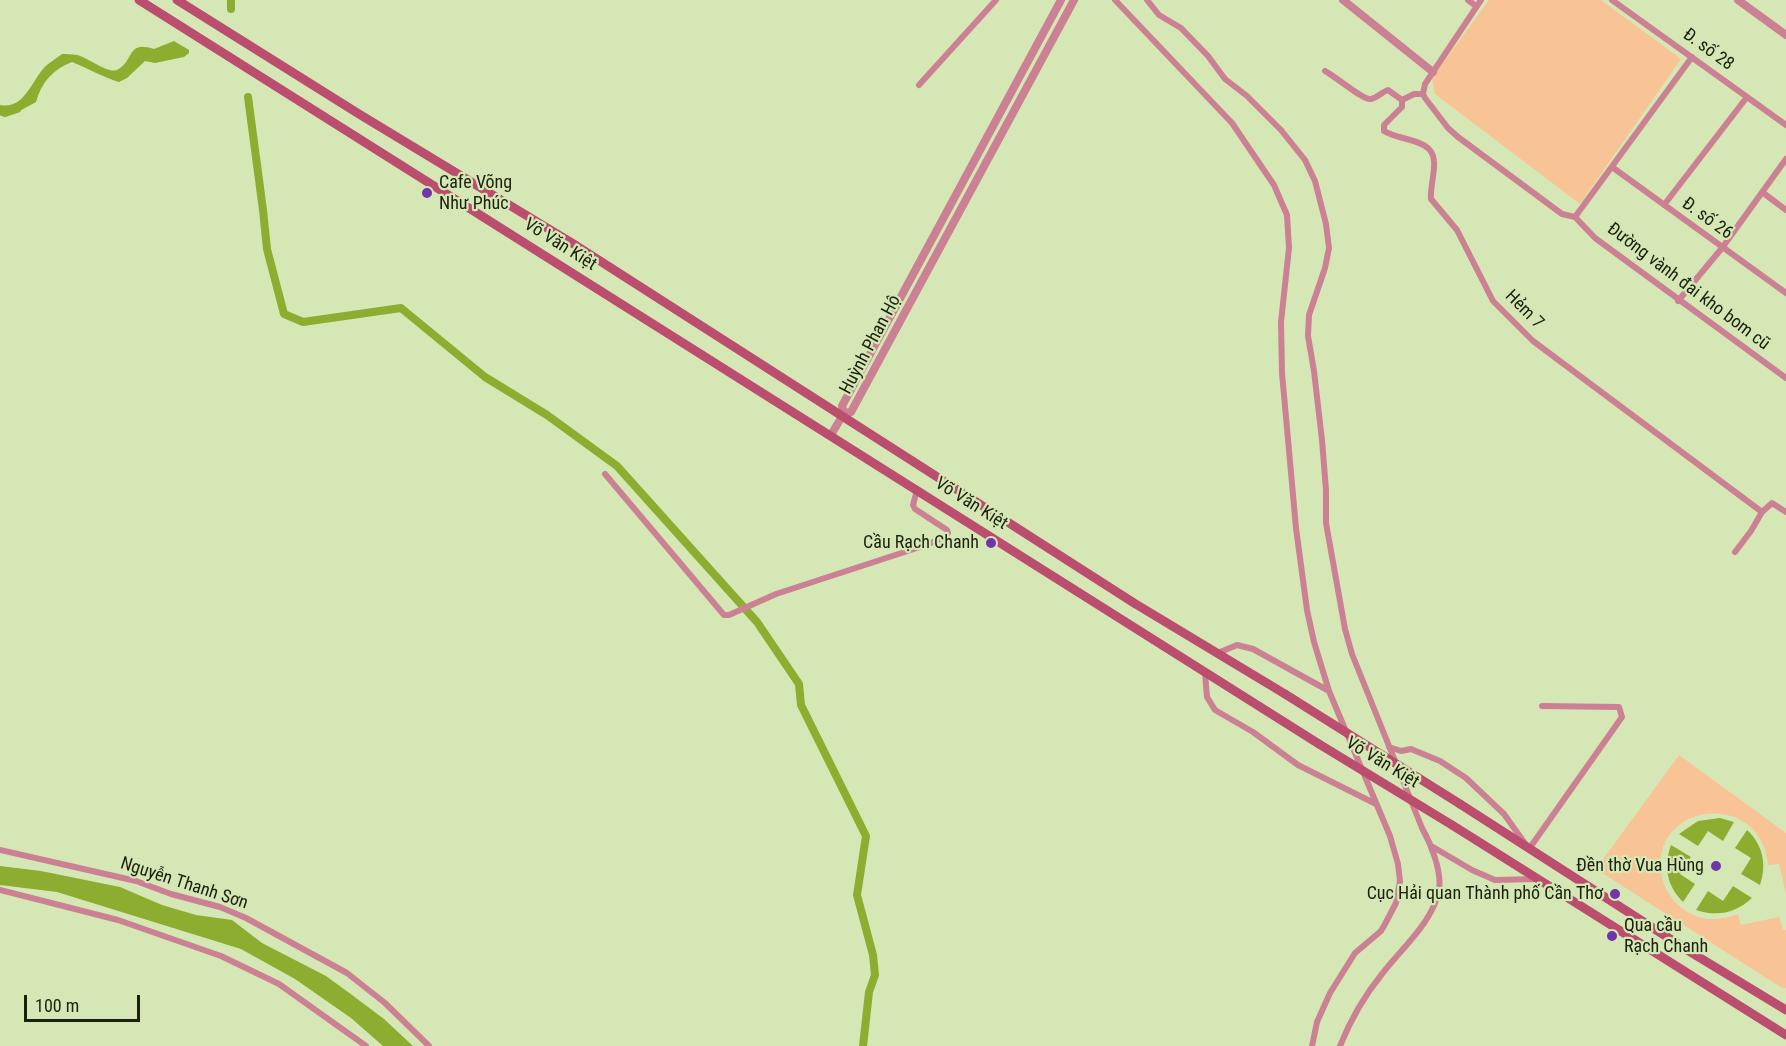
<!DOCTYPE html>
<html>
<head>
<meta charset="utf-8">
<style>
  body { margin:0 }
  #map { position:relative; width:1786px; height:1046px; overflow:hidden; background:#d5e7b5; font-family:"Roboto Condensed",sans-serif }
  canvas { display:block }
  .scale { position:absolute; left:24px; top:995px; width:116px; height:27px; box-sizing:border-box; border:3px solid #1b210e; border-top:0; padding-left:8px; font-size:18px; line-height:21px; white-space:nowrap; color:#1b210e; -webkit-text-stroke:4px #d5e7b5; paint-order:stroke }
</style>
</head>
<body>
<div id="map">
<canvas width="1786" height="1046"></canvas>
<div class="scale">100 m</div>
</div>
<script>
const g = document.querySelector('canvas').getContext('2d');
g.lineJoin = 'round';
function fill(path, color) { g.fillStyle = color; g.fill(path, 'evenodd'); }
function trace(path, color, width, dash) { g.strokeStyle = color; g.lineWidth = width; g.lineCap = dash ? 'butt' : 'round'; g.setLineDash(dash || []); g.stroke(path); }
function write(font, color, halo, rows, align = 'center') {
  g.font = font + ' "Roboto Condensed",sans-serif'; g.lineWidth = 4.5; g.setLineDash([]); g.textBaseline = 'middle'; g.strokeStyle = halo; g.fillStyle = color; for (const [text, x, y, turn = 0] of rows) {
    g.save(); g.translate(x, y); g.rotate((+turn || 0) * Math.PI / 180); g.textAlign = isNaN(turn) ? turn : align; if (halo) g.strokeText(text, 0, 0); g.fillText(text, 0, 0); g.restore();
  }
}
const green = new Path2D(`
  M1489 0H1601L1681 59 1580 204 1435 94 1432 78Z
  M1679 755 1786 833V894L1779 864 1768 865C1761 789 1651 802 1661 873 1663 887 1671 900 1682 908 1698 921 1719 922 1738 914L1741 925 1779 917 1783 930H1786V988H1782L1596 869Z`);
const water = new Path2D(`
  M174 41 189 50V53L184 57 155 63 145 61 127 78 119 82C102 77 88 68 72 62 53 69 41 83 36 102L16 113 0 111V105C23 110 31 83 43 69 48 63 56 59 62 54 67 54 72 54 77 55 87 57 108 74 117 70 135 61 126 40 154 49Z
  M1720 818 1734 822 1723 841 1708 831 1698 846 1679 834 1698 821Z
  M1747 830C1763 845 1767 864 1760 885L1741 874 1751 858 1735 848Z
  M1671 845 1691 857 1680 874 1695 884 1683 902C1667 886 1663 867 1671 845Z
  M0 866 41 871 120 887 162 905 196 915 232 920 262 943 326 976 348 992 384 1019 413 1046H383L351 1018 295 979 241 949 57 892 0 885Z
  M1733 886 1752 898C1736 913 1717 917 1696 910L1708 891 1723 901Z`);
const canal = new Path2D(`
  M231 9V0
  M248 97 263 210 267 249 284 314 303 322 401 308 485 377 547 415 617 466 757 622 799 684 801 705 866 836 857 895 873 955 875 975 869 992 863 1046
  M0 111 5 113 17 109`);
const minor = new Path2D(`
  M1115 0 1232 123 1274 185 1287 215 1289 248 1281 322 1282 373 1296 528 1307 610 1314 642 1329 691 1390 836 1398 864 1400 881 1396 903 1385 924 1381 931 1355 953 1330 993 1317 1022 1312 1046
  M1147 0 1159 15 1181 28 1208 56 1225 79 1247 96 1281 130 1305 160 1315 181 1326 224 1329 248 1325 268 1309 315 1308 336 1314 371 1322 440 1326 490V523L1345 629 1352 654 1422 828C1431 844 1442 871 1439 890 1433 922 1401 949 1382 974 1364 996 1351 1019 1340 1046
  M1468 0 1476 6
  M1481 0 1425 84 1423 94 1425 98 1448 128 1458 137 1562 214 1575 217
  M1612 0 1786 125
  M1325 71C1335 76 1364 101 1371 99 1377 98 1382 92 1388 90L1402 100V107L1384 125V131C1399 141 1433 138 1434 161 1435 174 1430 187 1431 199L1457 230 1493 301 1533 341 1762 512 1772 503 1786 512
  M919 85 996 0
  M1402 100 1414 94H1423
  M1612 167 1786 293
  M1762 192 1786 210
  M1664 205 1747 97
  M1575 217 1595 238 1786 378
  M1575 217 1692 57
  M1678 301 1722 248 1786 159
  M605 474 724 615H729L776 594 926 545 945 537 948 533 947 530 915 509 913 505 917 490
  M1735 552 1751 531 1762 512
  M1218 653 1237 645 1253 649 1329 691
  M1205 673 1207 697 1215 710 1253 732 1298 765 1376 804
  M1389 747 1401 751 1411 749 1440 761 1466 778 1504 814 1529 849 1622 717 1619 707 1542 706
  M1433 847 1472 870 1495 880 1538 879
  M0 850 136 881 171 894 220 907 246 918 347 973 385 1003 429 1046
  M0 890 118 920 221 956 279 984 366 1046`);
const tertiary = new Path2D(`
  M1343 0 1433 72
  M1738 0 1786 35
  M844 413 851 412 1074 0
  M844 413 842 406 1061 0
  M831 435 844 413`);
const secondary = new Path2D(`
  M139 0 1319 744
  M177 0 359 114 572 243 1134 603 1285 694
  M1460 804 1692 953 1786 1010
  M1452 825 1786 1035`);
const secondaryBridge = new Path2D(`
  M1285 694 1460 804
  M1319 744 1452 825`);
const markers = [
  [427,193,6,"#7135aa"],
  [991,543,6,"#7135aa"],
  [1716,866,6,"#7135aa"],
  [1615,894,6,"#7135aa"],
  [1612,936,6,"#7135aa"]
];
const streetNames = [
  ["Đ. số 28",1708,50,36],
  ["Đ. số 26",1707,219,36],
  ["Võ Văn Kiệt",560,245,32],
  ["Đường vành đai kho bom cũ",1688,287,37],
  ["Hẻm 7",1524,310,45],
  ["Huỳnh Phan Hộ",871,345,-62],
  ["Võ Văn Kiệt",971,504,32],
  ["Võ Văn Kiệt",1382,763,31],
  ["Nguyễn Thanh Sơn",184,884,18]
];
const poiNames = [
  ["Cafe Võng",439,183,"left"],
  ["Như Phúc",439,204,"left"],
  ["Cầu Rạch Chanh",979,543],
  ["Đền thờ Vua Hùng",1704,866],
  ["Cục Hải quan Thành phố Cần Thơ",1603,894],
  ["Qua cầu",1624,926,"left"],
  ["Rạch Chanh",1624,947,"left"]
];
fill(green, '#f8c495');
fill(water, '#8cad2f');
trace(canal, '#8cad2f', 8);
trace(minor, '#cb8093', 6);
trace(tertiary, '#cb8093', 8);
trace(secondary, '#bb4d6f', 9);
trace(secondaryBridge, '#bb4d6f', 9);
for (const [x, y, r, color] of markers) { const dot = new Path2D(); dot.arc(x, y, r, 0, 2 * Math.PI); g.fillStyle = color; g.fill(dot); trace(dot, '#d5e7b5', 2); }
write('18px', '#1b210e', '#d5e7b5', streetNames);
write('18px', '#1b210e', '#d5e7b5', poiNames, 'right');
</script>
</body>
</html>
